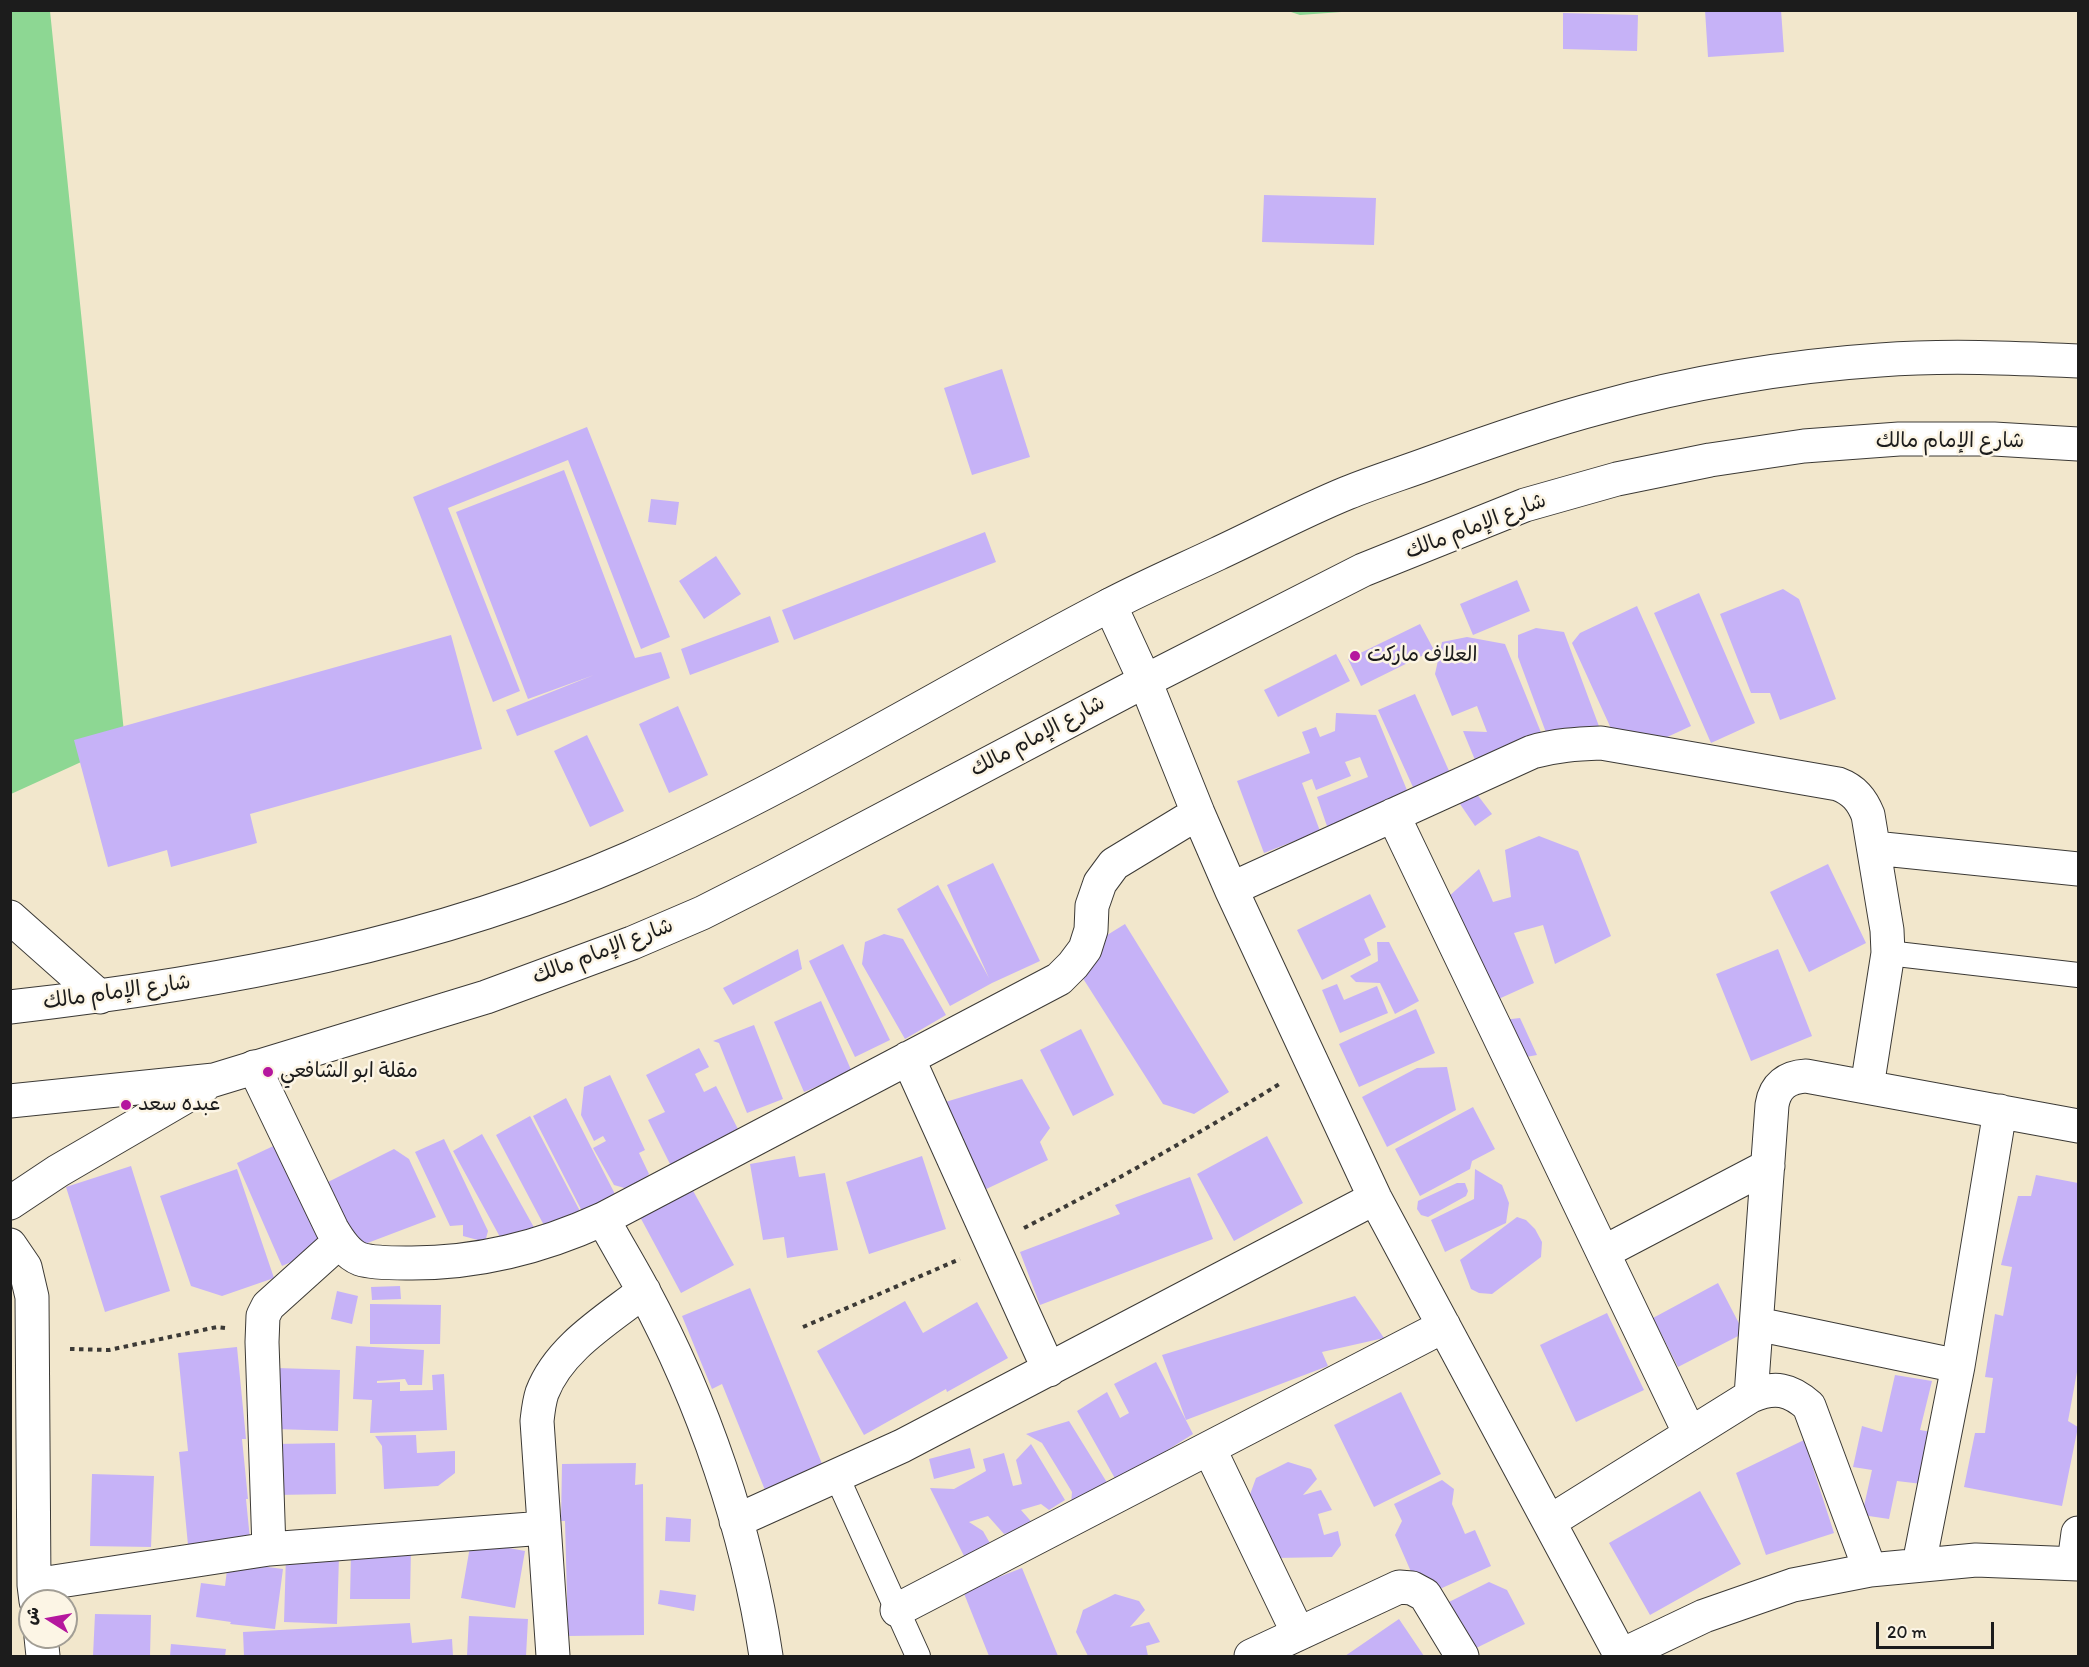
<!DOCTYPE html>
<html>
<head>
<meta charset="utf-8">
<style>
  body { margin:0 }
  #map { position:relative; width:2089px; height:1667px; overflow:hidden; background:#f2e7cc; font-family:Itim,"Playpen Sans Arabic",sans-serif }
  canvas { display:block }
  .frame { position:absolute; inset:0; border:12px solid #1c1c1c; pointer-events:none }
  .north { position:absolute; left:18px; top:1589px; width:60px; height:60px; box-sizing:border-box; background:#fcf5e5; border:2px solid #a29e95; border-radius:50%; rotate:281deg; font-size:16px; font-weight:700; line-height:24px; text-align:center; color:#1c1c1c }
  .north::after { content:''; display:block; margin:auto; width:21px; height:27px; background:#b5179e; clip-path:polygon(50% 0,100% 100%,50% 72%,0 100%) }
  .scale { position:absolute; left:1876px; top:1622px; width:118px; height:27px; box-sizing:border-box; border:3px solid #1c1c1c; border-top:0; padding-left:8px; font-size:18px; line-height:21px; white-space:nowrap; color:#1c1c1c; -webkit-text-stroke:4px #fcf5e5; paint-order:stroke }
</style>
</head>
<body>
<div id="map">
<canvas width="2089" height="1667"></canvas>
<div class="frame"></div>
<div class="north">ش</div>
<div class="scale">20 m</div>
</div>
<script>
const g = document.querySelector('canvas').getContext('2d');
g.lineJoin = 'round';
function fill(path, color) { g.fillStyle = color; g.fill(path, 'evenodd'); }
function trace(path, color, width, dash) { g.strokeStyle = color; g.lineWidth = width; g.lineCap = dash ? 'butt' : 'round'; g.setLineDash(dash || []); g.stroke(path); }
function write(font, color, halo, rows, align = 'center') {
  g.font = font + ' Itim,"Playpen Sans Arabic",sans-serif'; g.lineWidth = 5; g.setLineDash([]); g.textBaseline = 'middle'; g.strokeStyle = halo; g.fillStyle = color; for (const [text, x, y, turn = 0] of rows) {
    g.save(); g.translate(x, y); g.rotate((+turn || 0) * Math.PI / 180); g.textAlign = isNaN(turn) ? turn : align; if (halo) g.strokeText(text, 0, 0); g.fillText(text, 0, 0); g.restore();
  }
}
const green = new Path2D(`
  M10 11H50L125 742 11 794Z
  M1288 11H1355L1300 15Z`);
const building = new Path2D(`
  M1705 10H1781L1784 52 1708 57Z
  M1563 13 1638 15 1637 51 1563 49Z
  M1264 195 1376 198 1374 245 1262 242Z
  M1002 369 1030 457 972 475 944 388Z
  M587 427 670 637 641 649 568 460 448 508 520 691 493 702 413 497Z
  M564 470 635 658 661 652 670 678 517 736 506 710 594 675 528 699 456 512Z
  M651 499 679 502 676 525 648 522Z
  M985 532 996 562 794 640 782 610Z
  M716 556 741 594 704 619 679 581Z
  M1517 580 1530 611 1473 635 1460 604Z
  M1783 589 1799 599 1836 699 1780 720 1770 693H1751L1720 614Z
  M1699 593 1755 723 1711 743 1654 613Z
  M1637 606 1691 726 1624 757 1572 643 1580 633Z
  M770 616 779 642 690 675 681 649Z
  M1420 624 1434 650 1361 686 1348 659Z
  M1536 628 1564 632 1600 729 1551 746 1518 657V635Z
  M451 635 482 749 250 814 257 843 171 867 167 850 108 867 74 740Z
  M1467 637 1505 644 1551 757 1485 784 1463 731 1487 732 1477 706 1452 716 1435 674 1442 642Z
  M1336 654 1350 681 1278 717 1264 690Z
  M1415 694 1453 780 1417 796 1378 710Z
  M678 706 708 775 669 793 639 724Z
  M1336 713 1376 715 1409 795 1328 829 1317 797 1368 777 1360 757 1345 762 1351 776 1316 790 1312 779 1302 783 1320 831 1264 853 1237 781 1310 753 1302 732 1316 727 1320 737 1335 731Z
  M587 735 624 811 590 827 554 751Z
  M1476 793 1492 814 1475 826 1460 804Z
  M1539 836 1578 851 1611 936 1555 964 1543 925 1514 933 1534 983 1483 1006 1436 908 1479 869 1493 902 1511 897 1505 850Z
  M993 863 1040 961 992 983 950 1006 897 909 938 885 989 978 947 885Z
  M1828 864 1866 943 1809 972 1770 892Z
  M1370 894 1386 927 1364 939 1371 955 1322 980 1297 930Z
  M1125 924 1229 1092 1194 1114 1163 1104 1070 958Z
  M884 934 903 939 946 1015 905 1039 862 964 865 942Z
  M1377 942H1389L1419 1001 1395 1014 1380 983 1356 982 1350 976 1378 961Z
  M843 944 890 1040 855 1057 809 961Z
  M798 949 802 969 733 1005 723 988Z
  M1778 949 1812 1036 1751 1061 1716 974Z
  M1337 984 1344 1000 1377 986 1388 1013 1340 1033 1322 990Z
  M821 1001 852 1072 804 1092 774 1022Z
  M1416 1009 1435 1053 1359 1087 1339 1044Z
  M1520 1018 1537 1055 1515 1059 1503 1020Z
  M754 1025 783 1099 747 1113 719 1043 713 1041Z
  M1081 1029 1114 1095 1073 1116 1040 1050Z
  M699 1048 709 1067 695 1074 704 1092 716 1086 740 1133 672 1168 648 1120 665 1112 646 1075Z
  M1447 1067 1456 1110 1387 1147 1362 1097 1417 1068Z
  M610 1075 645 1150 639 1153 649 1174 635 1191 614 1185 593 1148 606 1141 603 1136 594 1141 581 1115 584 1087Z
  M1022 1079 1050 1128 1040 1142 1048 1160 982 1191 942 1103Z
  M566 1098 617 1198 584 1215 533 1116Z
  M1473 1107 1495 1149 1472 1161 1470 1169 1420 1196 1395 1149Z
  M530 1116 581 1213 547 1231 496 1135Z
  M482 1134 536 1231 506 1248 453 1151Z
  M1267 1136 1303 1203 1234 1241 1197 1174Z
  M444 1139 488 1231 485 1242 463 1236V1225L450 1226 415 1152Z
  M282 1142 328 1246 282 1266 237 1163Z
  M394 1149 409 1159 436 1217 357 1247 324 1184Z
  M795 1156 799 1177 825 1173 838 1250 787 1258 784 1237 763 1240 750 1164Z
  M922 1156 946 1229 869 1254 846 1182Z
  M131 1166 170 1291 105 1312 66 1187Z
  M237 1169 274 1278 222 1296 191 1286 160 1196Z
  M1475 1169 1502 1185 1509 1203 1506 1223 1445 1252 1431 1220 1474 1199Z
  M2036 1175 2078 1183V1372H2077L2068 1421 2078 1427 2062 1506 1964 1487 1975 1433H1985L1993 1378 1985 1377 1995 1314 2003 1316 2012 1267 2001 1265 2018 1196H2031Z
  M1190 1177 1213 1239 1040 1305 1020 1252 1120 1214 1115 1205Z
  M1457 1183H1465L1468 1191 1466 1196 1428 1217 1421 1215 1417 1209 1418 1201Z
  M691 1187 734 1265 681 1293 639 1215Z
  M1517 1217 1526 1220 1535 1229 1542 1242 1541 1257 1492 1294 1479 1293 1471 1289 1460 1260Z
  M1718 1283 1744 1333 1678 1367 1653 1318Z
  M400 1286 401 1299 372 1300 371 1287Z
  M750 1288 825 1471 767 1495 722 1384 712 1389 682 1316Z
  M337 1291 358 1296 352 1324 331 1319Z
  M1355 1296 1384 1338 1322 1352 1328 1366 1186 1420 1162 1355Z
  M905 1301 923 1333 977 1302 1008 1358 947 1392 946 1389 864 1435 817 1351Z
  M370 1304 441 1305 440 1344H370Z
  M1607 1313 1644 1390 1576 1422 1540 1345Z
  M356 1346 424 1350 422 1385H408L405 1379 377 1381V1383L400 1382V1391L433 1390 432 1375 444 1374 447 1430 370 1433 372 1400 353 1399Z
  M237 1347 246 1439H242L248 1499H246L250 1539 188 1545 179 1452 188 1451 178 1353Z
  M1156 1362 1193 1434 1117 1482 1077 1411 1107 1392 1120 1418 1129 1413 1114 1384Z
  M277 1368 340 1370 338 1431 275 1429Z
  M1895 1375 1932 1381 1920 1430 1932 1432 1922 1484 1897 1481 1889 1519 1862 1515 1872 1470 1853 1467 1862 1426 1882 1432Z
  M1401 1392 1441 1474 1374 1507 1334 1425Z
  M1069 1421 1111 1489 1071 1505 1072 1492 1042 1443 1026 1434Z
  M416 1435 417 1453 455 1451V1473L438 1486 384 1489 382 1446 375 1436Z
  M1804 1440 1834 1533 1766 1555 1736 1473Z
  M335 1443 336 1494 275 1495V1444Z
  M1031 1444 1065 1500 1049 1510 1041 1504 1021 1510 1036 1527 1004 1534 988 1516 969 1522 983 1531 991 1545 965 1558 930 1488 954 1489 986 1471 983 1459 1004 1453 1013 1486 1022 1484 1016 1460Z
  M970 1448 975 1468 934 1479 929 1459Z
  M1288 1462 1311 1469 1317 1479 1303 1495 1321 1490 1332 1510 1318 1514 1324 1535 1338 1531 1341 1545 1332 1557 1275 1558 1248 1500 1256 1478Z
  M636 1463 635 1485 643 1484 644 1635 568 1636 565 1521H561L562 1464Z
  M92 1474 154 1476 151 1547 90 1546Z
  M1442 1480 1454 1489 1452 1504 1465 1534 1475 1530 1491 1566 1422 1597 1395 1535 1402 1521 1394 1504Z
  M1700 1491 1741 1564 1650 1615 1609 1543Z
  M666 1517 691 1519 690 1542 665 1541Z
  M471 1541 525 1551 515 1608 461 1598Z
  M411 1549 410 1599H350L351 1552Z
  M286 1555 339 1556 337 1624 284 1622Z
  M228 1562 283 1569 275 1629 230 1624 231 1622 196 1617 201 1583 225 1586Z
  M1022 1568 1058 1656H989L963 1591Z
  M1489 1582 1507 1590 1525 1624 1460 1656 1423 1615Z
  M660 1590 696 1595 694 1611 658 1604Z
  M1115 1594 1139 1601 1145 1610 1130 1627 1149 1622 1160 1642 1146 1646 1148 1656H1088L1076 1632 1083 1610Z
  M95 1614 151 1615 150 1656H93Z
  M469 1616 528 1619 526 1656H467Z
  M1399 1619 1424 1656H1345Z
  M410 1623 412 1643 452 1639 453 1656H244L243 1632Z
  M171 1644 226 1649 225 1656H170Z`);
const path = new Path2D(`
  M1024 1228C1112 1183 1197 1135 1281 1083
  M803 1327 960 1259
  M70 1349 109 1350 217 1327 225 1328`);
const service = new Path2D(`
  M1888 953 2078 975
  M837 1477 918 1656`);
const minor = new Path2D(`
  M1110 605 1145 681 1198 813 1231 889 1375 1198 1621 1656
  M1393 815 1690 1434
  M1874 848 2078 869
  M1231 889 1532 752C1556 745 1577 744 1601 743L1838 784C1854 790 1862 800 1868 815L1887 930 1888 953 1867 1087
  M908 1058 1049 1370
  M254 1067 332 1229C339 1241 347 1254 360 1259 372 1263 394 1263 406 1263 476 1264 540 1248 603 1219L1059 979 1073 965 1085 949 1091 930 1092 906 1100 883 1114 864 1198 813
  M603 1219C616 1243 630 1266 643 1290 704 1403 747 1530 766 1656
  M10 1245 25 1267 32 1297 34 1585 36 1601
  M1604 1252 1768 1166
  M1757 1324 1958 1366
  M1751 1396 1772 1105C1775 1086 1787 1077 1806 1076L2078 1126
  M1209 1448 1298 1633
  M736 1521 902 1446 1375 1198
  M1549 1522 1751 1396C1775 1386 1790 1389 1809 1406L1870 1570
  M269 1549 262 1342 263 1316 268 1306 339 1242
  M2074 1563 2078 1533
  M1919 1564 1958 1366 2000 1111
  M34 1585 269 1549 544 1528
  M897 1610 1444 1326
  M41 1637 43 1656
  M553 1656 537 1421C538 1412 539 1402 542 1393 559 1348 607 1320 644 1291
  M1251 1656 1399 1587 1412 1588 1425 1595 1462 1656
  M1620 1656 1704 1616 1793 1585 1870 1570 1976 1560 2078 1564`);
const tertiary = new Path2D(`
  M10 917 100 997
  M10 1007C222 983 434 944 630 858 795 785 948 689 1108 606 1144 587 1181 571 1217 554 1260 534 1303 511 1347 493 1374 482 1403 473 1430 463 1485 443 1541 423 1598 408 1687 383 1788 366 1880 360 1946 355 2013 358 2078 361
  M10 1101 214 1080 486 997 632 943 702 913 769 879 1145 681 1363 570 1525 505 1617 479 1710 460 1804 446 1899 439H1994L2078 444
  M10 1203 58 1171 204 1086`);
const markers = [
  [1355,656,6,"#b5179e"],
  [268,1072,6,"#b5179e"],
  [126,1105,6,"#b5179e"]
];
const streetNames = [
  ["شارع الإمام مالك",1950,442],
  ["شارع الإمام مالك",1476,527,-21],
  ["شارع الإمام مالك",1038,737,-28],
  ["شارع الإمام مالك",603,952,-21],
  ["شارع الإمام مالك",117,993,-8]
];
const poiNames = [
  ["العلاف ماركت",1367,656],
  ["مقلة ابو الشافعي",280,1072],
  ["عبده سعد",138,1105]
];
fill(green, '#8dd793');
fill(building, '#c6b2f7');
trace(service, '#3c3a36', 26);
trace(minor, '#3c3a36', 35);
trace(tertiary, '#3c3a36', 35);
trace(path, '#3c3a36', 4, [4.5, 4.5]);
trace(service, '#fff', 24);
trace(minor, '#fff', 33);
trace(tertiary, '#fff', 33);
for (const [x, y, r, color] of markers) { const dot = new Path2D(); dot.arc(x, y, r, 0, 2 * Math.PI); g.fillStyle = color; g.fill(dot); trace(dot, '#fcf5e5', 2); }
write('21px', '#1c1c1c', '#fcf5e5', streetNames);
write('21px', '#1c1c1c', '#fcf5e5', poiNames, 'left');
</script>
</body>
</html>
